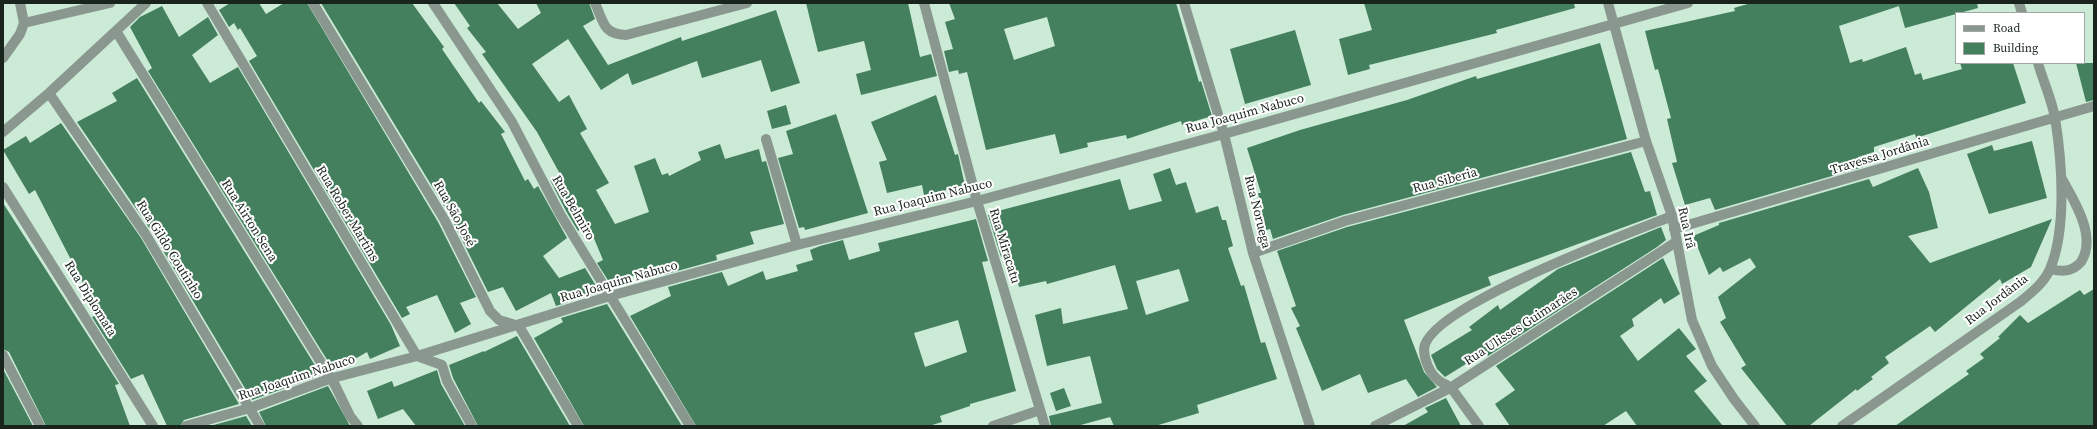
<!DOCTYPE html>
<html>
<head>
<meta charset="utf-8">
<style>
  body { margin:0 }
  #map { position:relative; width:2097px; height:429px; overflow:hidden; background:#cbebd7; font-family:"Source Serif 4",serif }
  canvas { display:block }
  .frame { position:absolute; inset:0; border:4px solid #18241c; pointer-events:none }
  .legend { position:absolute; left:1955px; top:12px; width:130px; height:52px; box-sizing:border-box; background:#fff; border:1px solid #a3a7a4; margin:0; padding:5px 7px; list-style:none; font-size:12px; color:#18241c }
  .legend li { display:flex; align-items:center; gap:8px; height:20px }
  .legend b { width:20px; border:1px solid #a3a7a4 }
</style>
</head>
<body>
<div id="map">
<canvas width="2097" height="429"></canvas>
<div class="frame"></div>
<ul class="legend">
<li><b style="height:5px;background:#8a978e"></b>Road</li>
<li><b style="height:11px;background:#447f5e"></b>Building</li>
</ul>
</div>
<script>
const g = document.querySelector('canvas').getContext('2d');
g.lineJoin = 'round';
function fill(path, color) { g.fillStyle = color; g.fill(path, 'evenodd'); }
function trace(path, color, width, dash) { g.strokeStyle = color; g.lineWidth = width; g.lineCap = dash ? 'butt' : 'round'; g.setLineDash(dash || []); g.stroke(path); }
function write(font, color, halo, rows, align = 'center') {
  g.font = font + ' "Source Serif 4",serif'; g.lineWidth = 4; g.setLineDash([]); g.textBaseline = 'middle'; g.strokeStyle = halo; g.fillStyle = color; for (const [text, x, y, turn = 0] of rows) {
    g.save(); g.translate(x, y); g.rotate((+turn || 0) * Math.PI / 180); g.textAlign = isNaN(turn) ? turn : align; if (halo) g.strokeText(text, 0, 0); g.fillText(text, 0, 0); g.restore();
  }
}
const building = new Path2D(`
  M230 3H259L266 14 284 3H307L438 222 476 297 460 303 471 324 455 333 437 295 406 307 410 314 402 318 249 61 257 56 240 28 238 30 234 23 229 27 219 10Z
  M321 3H412L444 47 442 49 479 103 481 101 505 132 501 134 525 181 528 179 534 189 538 186 567 238 543 256 559 278 585 268 600 292 556 306 551 293 516 311 503 287 488 292 450 216Z
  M454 3H497L518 29 541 13 536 3H589L595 19 583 26 608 65 681 37 682 41 776 10 800 83 771 92 761 60 702 78 697 61 632 85 628 73 601 90 568 39 532 64 559 102 569 95 587 129 580 133 609 183 596 190 615 224 649 212 634 166 655 158 662 175 668 173 669 176 701 160 698 152 720 144 725 159 759 149 762 162 766 161 784 224 750 232 754 244 716 255 717 260 663 275 659 265 611 285 597 263 603 260 588 224 578 231 566 211 550 180 560 174 537 132 482 54 486 52 467 28 470 26Z
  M806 3H908L920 57 931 54 937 76 861 95 856 74 871 70 864 41 818 52Z
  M949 3H1176L1199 82 1201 81 1212 116 1182 125 1181 121 1127 139 1126 135 1087 143 1088 147 1060 154 1055 134 986 150 967 72 959 74 958 70 949 72 944 51 953 49 945 22 955 19ZM1047 17 1055 46 1014 60 1004 29Z
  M1364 3H1574L1575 8 1496 30 1497 33 1369 65 1370 69 1348 75 1339 39 1372 30Z
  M1751 3H1977L1978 8 1905 28 1898 3 1899 6 1839 26 1850 63 1862 59 1863 62 1906 47 1915 75 1921 73 1923 80 1962 69 1960 63H2013L2026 103 1916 138 1915 134 1874 147V152L1858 157 1863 167 1715 210 1710 198 1685 205 1672 163 1677 162 1667 119 1671 118 1658 69 1655 70 1645 31 1735 11 1734 8Z
  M162 6 179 37 208 17 218 35 192 55 210 83 238 67 391 325 400 346 370 359 367 352 334 371 148 71 152 68 130 27 140 17Z
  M1295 30 1311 85 1245 104 1230 49Z
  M1600 43 1627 139 1343 215 1273 239 1270 229 1266 230 1258 193H1261L1247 148 1300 130 1407 100 1476 76 1477 79Z
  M2076 63H2094V100L2086 102Z
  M137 78 321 375 252 400 152 232 77 122 117 101 112 93Z
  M936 95 955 155 958 154 965 186 924 195 922 185 887 193 879 162 887 160 871 122Z
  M786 105 791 124 772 129 767 111Z
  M836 114 868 213 805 230 804 227 799 228 778 158 793 154 786 131Z
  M61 123 141 238 239 404 184 420 180 426H167L143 374 131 379 92 317 99 314 35 190 29 194 3 150 26 136 30 143Z
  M2032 141 2047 198 1989 214 1967 154 1992 145 1994 151Z
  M1631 152 1645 192 1650 191 1657 215 1488 277 1491 285 1404 320 1424 372 1437 387 1418 397 1406 379 1368 393 1360 374 1322 391 1296 328 1300 326 1291 308 1296 306 1277 251 1347 227Z
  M1170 168 1176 185 1186 182 1196 213 1218 206 1222 220H1226L1233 246 1228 248 1241 286 1244 285 1261 343 1265 342 1277 379 1197 405 1199 413 1155 426H1114L1110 417 1077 426H1051L1049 416 1102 403 1090 356 1047 366 1035 315 1061 308 1063 324 1128 309 1115 265 1047 284 1046 281 1019 287 1011 255 1001 257 988 215 994 214V212L1120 179 1129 210 1162 201 1153 174ZM1179 269 1189 301 1146 315 1136 281Z
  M1918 168 1929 192 1938 228 1908 236 1930 263 2052 219 2031 267 2002 284 2000 279 1935 332 1930 326 1885 357 1889 363 1871 377 1873 379 1857 391 1856 389 1809 426H1787L1741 368 1746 365 1720 322 1726 318 1718 297 1756 267 1750 258 1723 272 1720 267 1709 275 1693 236 1719 225V223L1869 179 1873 187Z
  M3 203 119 384 115 385 130 426H46L9 352 3 349Z
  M976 219 988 261 982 262 1016 391 970 404V406L940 416 942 422 929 426H696L630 316 671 296 668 287 722 272 728 286 763 271 766 280 798 271 796 265 813 260 810 250 820 246 843 240 849 260 880 251 878 243ZM958 320 967 352 925 367 914 333Z
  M1661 227 1666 240 1657 247 1488 356 1485 352 1445 377 1437 369 1431 355 1472 330 1469 327 1498 305 1500 310 1558 269Z
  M1663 258 1680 294 1664 304 1661 298 1632 319 1634 326 1620 336 1638 361 1679 328 1696 349 1686 356 1707 381 1694 391 1723 426H1637L1626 411 1603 426H1510L1495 404 1515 390 1496 366Z
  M2094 289V426H1895L1969 374 1966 371 1984 358 1980 354 2000 338 1998 337 2020 315 2028 323 2080 290 2084 295Z
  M607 304 682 426H584L534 338 563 322 561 318Z
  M517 336 570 426H478L453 378 449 365 484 351V352Z
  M3 369 33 426H3Z
  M437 370 441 384 465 426H416L403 409 378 419 367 391 392 381 394 387Z
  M328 386 350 426H266L259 412Z
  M1064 388 1071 406 1056 411 1050 393Z
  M1446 398 1461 426H1403L1428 412 1425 408Z
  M246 416 252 426H210Z`);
const minor = new Path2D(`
  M207 3 417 356 442 365 447 381 472 426
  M313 3 444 219 490 311 499 320 519 326 578 426
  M433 3 512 122 560 214 690 426
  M595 3C604 23 603 34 626 35L747 3
  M924 3 977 201 1045 426
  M1184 3 1224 134 1253 253 1310 426
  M1608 3 1646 141 1672 216 1692 320 1712 366 1734 399 1755 426
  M2019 3 2022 13
  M24 23 110 3
  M116 31 335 385 350 416 358 426
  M3 58 20 34 24 23 20 3
  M49 93 146 235 260 426
  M3 132 49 93 146 3
  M766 139 797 245
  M3 187 153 426
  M1674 229 2094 106
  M1253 253 1345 221 1646 141
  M2050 269C2062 272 2072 272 2081 262 2097 237 2075 202 2062 179
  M3 355 40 426
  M186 426 250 408 329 379 417 356 610 296 797 245 977 201 1224 134 1688 3
  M993 426 1040 410
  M1375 426 1450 388 1676 242
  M1479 426C1470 414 1461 401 1452 389 1448 385 1441 383 1437 379 1429 372 1424 359 1424 349 1427 307 1632 232 1672 216
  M1842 426 2020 302C2031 293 2044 283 2050 269 2067 229 2062 160 2055 118 2052 100 2043 81 2038 63`);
const streetNames = [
  ["Rua Joaquim Nabuco",1245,114,-15],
  ["Travessa Jordânia",1880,156,-17],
  ["Rua Siberia",1445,181,-15],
  ["Rua Joaquim Nabuco",933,198,-14],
  ["Rua Belmiro",573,208,60],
  ["Rua Noruega",1257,212,76],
  ["Rua Rober Martins",347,214,59],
  ["Rua São José",454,214,61],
  ["Rua Airton Sena",249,221,58],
  ["Rua Irã",1686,228,78],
  ["Rua Miracatu",1004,246,73],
  ["Rua Gildo Coutinho",169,250,58],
  ["Rua Joaquim Nabuco",619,282,-16],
  ["Rua Diplomata",90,299,58],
  ["Rua Jordânia",1997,300,-37],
  ["Rua Ulisses Guimarães",1521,327,-33],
  ["Rua Joaquim Nabuco",297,378,-18]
];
fill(building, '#447f5e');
trace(minor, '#8a978e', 10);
write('13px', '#18241c', '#fff', streetNames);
</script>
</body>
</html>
